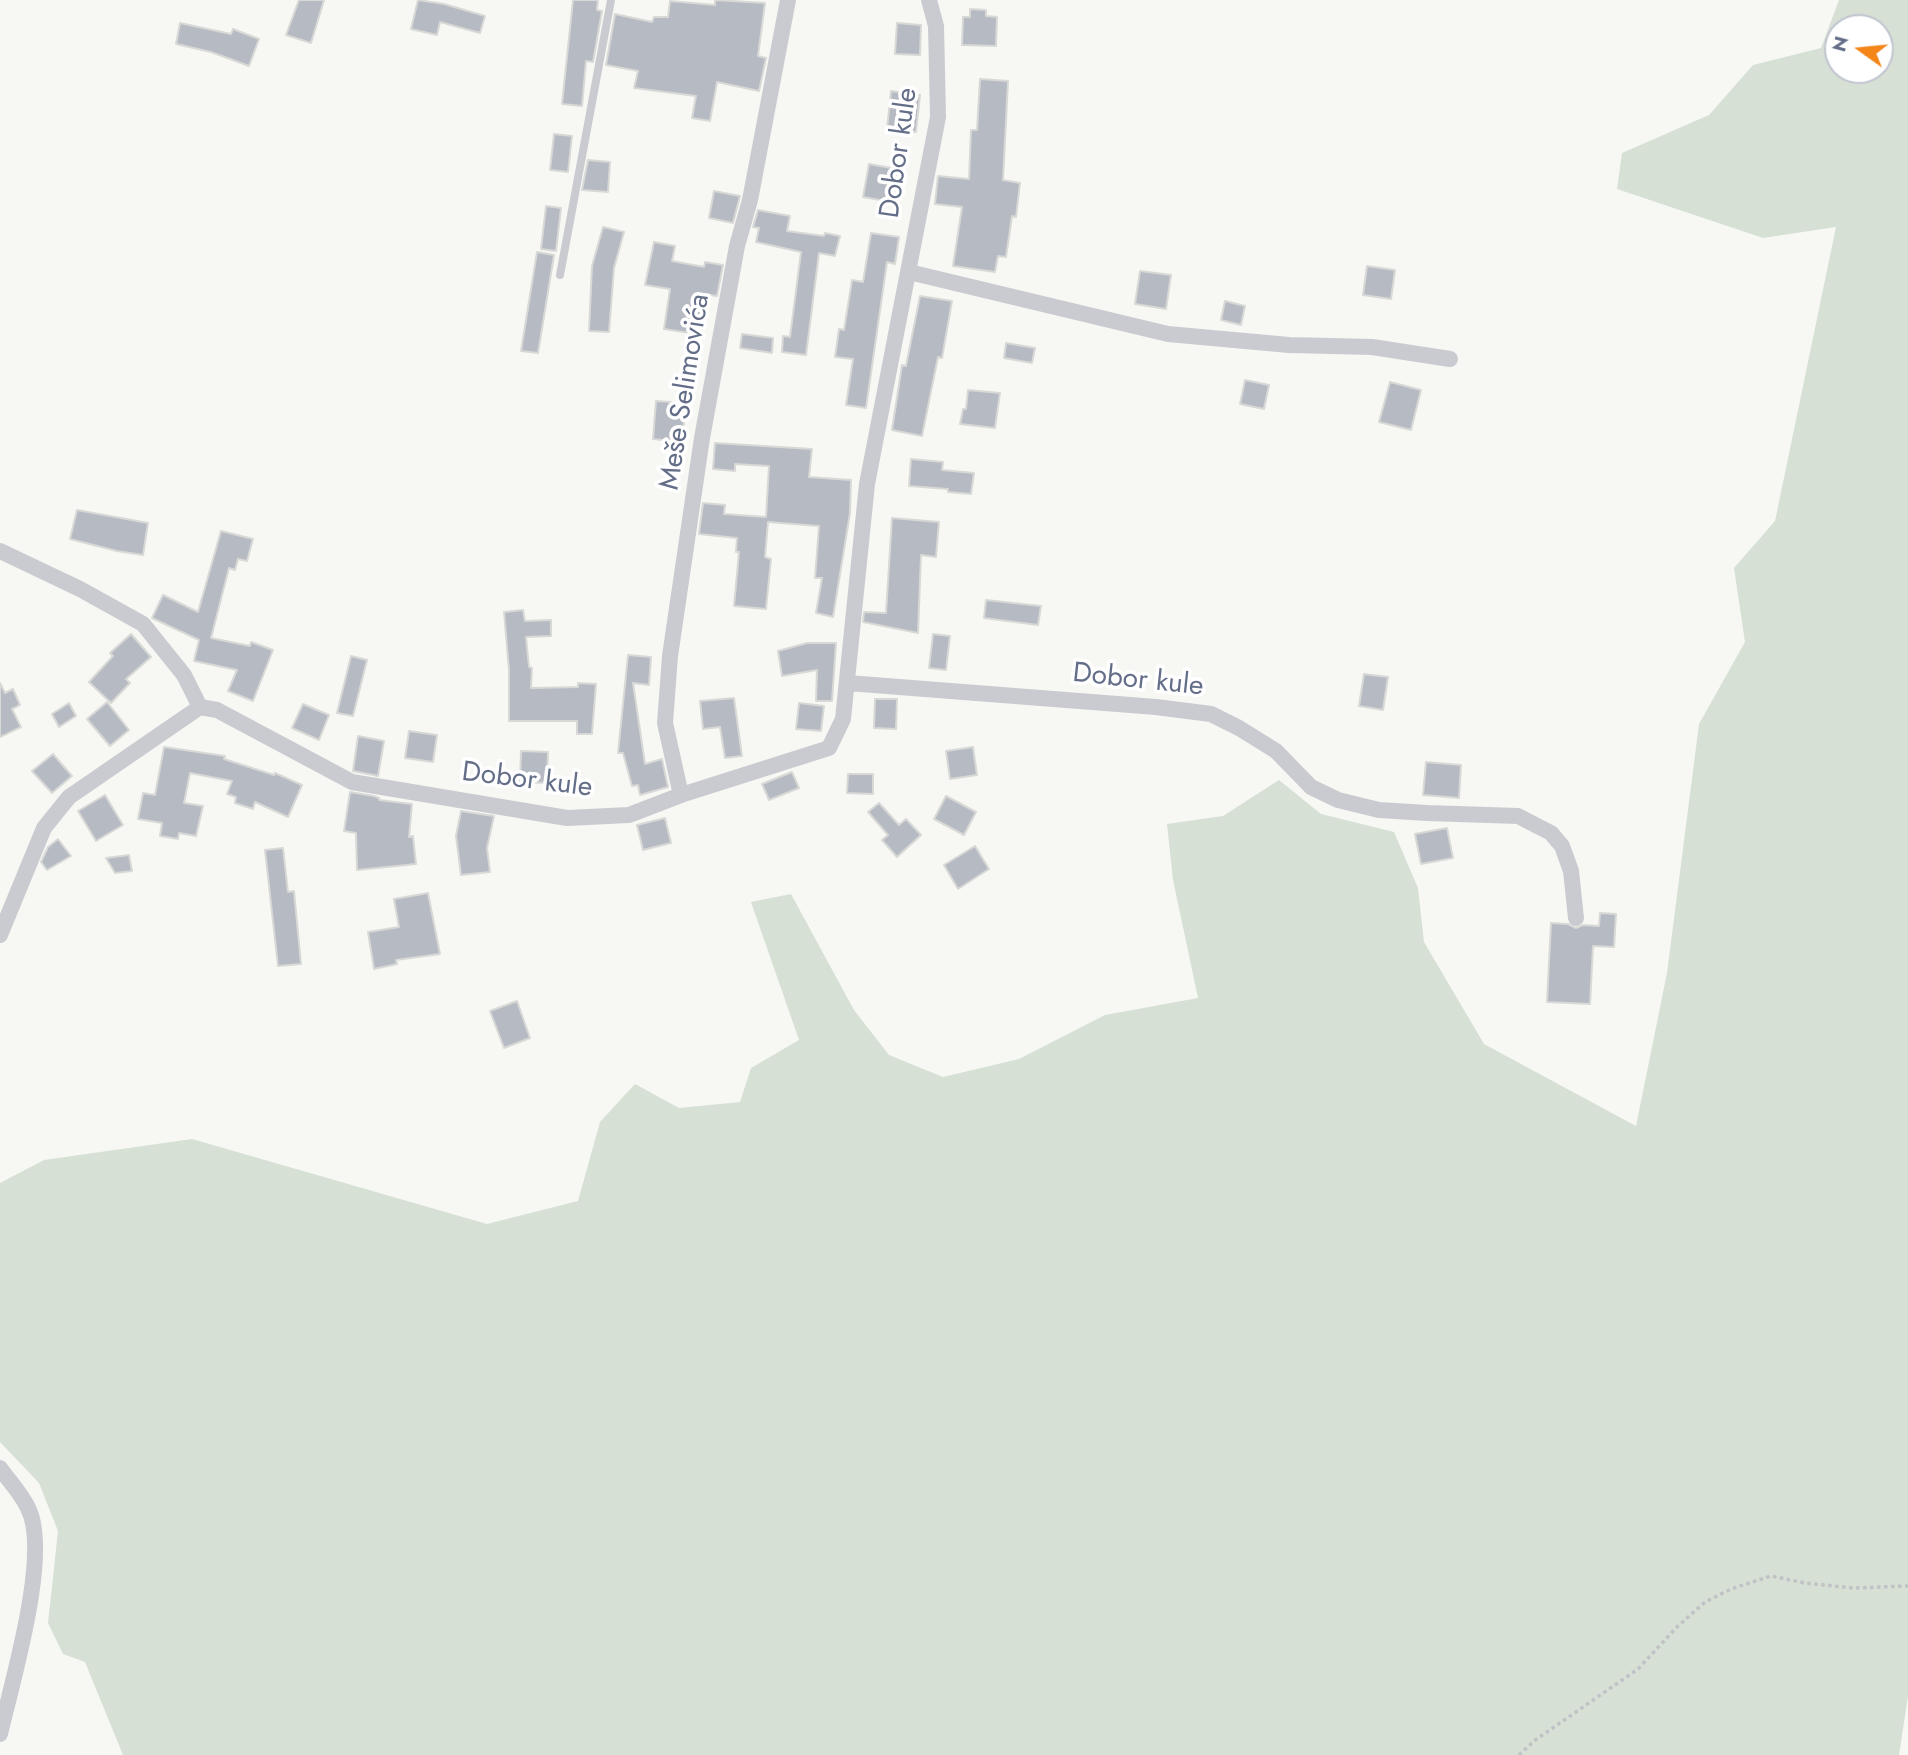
<!DOCTYPE html>
<html>
<head>
<meta charset="utf-8">
<style>
  body { margin:0 }
  #map { position:relative; width:1908px; height:1755px; overflow:hidden; background:#f7f8f4; font-family:Jost,sans-serif }
  canvas { display:block }
  .north { position:absolute; left:1824px; top:14px; width:70px; height:70px; box-sizing:border-box; background:#fff; border:2px solid #c1c5cf; border-radius:50%; rotate:285deg; font-size:19px; font-weight:700; line-height:28px; text-align:center; color:#646e88 }
  .north::after { content:''; display:block; margin:auto; width:24px; height:32px; background:#f38519; clip-path:polygon(50% 0,100% 100%,50% 72%,0 100%) }
</style>
</head>
<body>
<div id="map">
<canvas width="1908" height="1755"></canvas>
<div class="north">N</div>
</div>
<script>
const g = document.querySelector('canvas').getContext('2d');
g.lineJoin = 'round';
function fill(path, color) { g.fillStyle = color; g.fill(path, 'evenodd'); }
function trace(path, color, width, dash) { g.strokeStyle = color; g.lineWidth = width; g.lineCap = dash ? 'butt' : 'round'; g.setLineDash(dash || []); g.stroke(path); }
function write(font, color, halo, rows, align = 'center') {
  g.font = font + ' Jost,sans-serif'; g.lineWidth = 7; g.setLineDash([]); g.textBaseline = 'middle'; g.strokeStyle = halo; g.fillStyle = color; for (const [text, x, y, turn = 0] of rows) {
    g.save(); g.translate(x, y); g.rotate((+turn || 0) * Math.PI / 180); g.textAlign = isNaN(turn) ? turn : align; if (halo) g.strokeText(text, 0, 0); g.fillText(text, 0, 0); g.restore();
  }
}
const green = new Path2D(`
  M1839 0H1908V1696L1899 1755H123L85 1662 63 1654 48 1623 58 1531 39 1483 0 1442V1183L44 1160 192 1139 487 1224 578 1201 600 1122 635 1084 679 1108 740 1102 751 1068 799 1040 751 902 791 894 854 1010 889 1055 943 1077 1019 1059 1105 1015 1198 998 1173 880 1167 824 1223 816 1279 780 1321 814 1394 832 1418 888 1424 942 1484 1044 1636 1126 1667 973 1699 724 1745 642 1734 568 1775 521 1836 227 1763 238 1617 189 1622 153 1709 115 1753 65 1821 48ZM1838 28H1880V70H1838Z`);
const building = new Path2D(`
  M299 0H324L311 43 286 35Z
  M418 0 444 4 485 16 480 33 440 22 437 35 411 29Z
  M573 0H598L597 10 602 11 593 62 586 61 582 106 562 104Z
  M715 0 765 3 758 56 766 58 759 91 717 82 710 121 692 118 696 96 634 88 638 71 606 65 615 14 652 22 654 17H668L670 1 715 5Z
  M970 9 986 10V16L997 17 996 46 962 45 963 17H970Z
  M180 23 231 34 233 29 259 39 249 66 211 52 176 44Z
  M897 23 921 25 920 55 895 54Z
  M980 79 1008 81 1003 180 1020 183 1016 217 1012 216 1006 257 998 256 995 272 953 266 962 207 935 204 938 176 969 179 971 130H977Z
  M891 91 920 95 916 132 887 129Z
  M554 134 572 136 568 172 550 170Z
  M588 160 610 162 608 192 582 190Z
  M869 164 897 169 891 202 863 197Z
  M714 191 740 196 733 223 709 218Z
  M546 206 561 208 556 251 541 249Z
  M758 210 790 216 787 231 824 236 825 233 840 236 835 256 819 253 806 355 782 352 783 336 790 337 801 252 756 242 759 228 753 227Z
  M603 227 624 232 614 268 609 332 589 331 592 266Z
  M871 233 899 237 895 264 887 262 866 408 846 405 853 359 835 357 839 329 844 330 852 280 863 282Z
  M654 242 675 246 672 261 704 267 705 262 723 265 717 296 704 294 697 334 664 329 670 289 645 285Z
  M537 252 554 255 538 353 521 351Z
  M1367 266 1395 270 1391 299 1363 295Z
  M1140 271 1171 275 1166 309 1135 304Z
  M920 296 952 301 942 358 938 357 922 436 892 430 902 365 906 366Z
  M1225 301 1245 306 1241 325 1221 320Z
  M742 334 773 338 772 353 740 348Z
  M1006 343 1035 348 1032 363 1004 358Z
  M1245 380 1269 385 1264 409 1240 404Z
  M1390 382 1421 390 1411 430 1379 422Z
  M968 390 1000 393 995 428 960 424 963 409H966Z
  M656 401 686 403 682 442 653 439Z
  M715 443 812 449 809 477 851 480 850 513 833 617 816 613 822 578H815L819 526 768 522 765 557 771 559 766 609 734 606 739 552H736L737 538 699 534 703 503 725 505 724 514 766 517 769 466 735 464V471L713 469Z
  M911 459 943 462 942 470 974 473 971 494 948 492V489L909 486Z
  M77 510 148 523 143 555 117 551 70 539Z
  M892 518 939 522 936 557 921 555 918 633 863 622 864 612 886 613Z
  M221 531 253 539 247 561 238 559 235 570 229 568 211 638 250 646 251 642 273 650 253 701 228 691 237 670 194 661 199 640 152 618 163 595 198 612Z
  M986 600 1041 606 1038 625 984 618Z
  M523 610 525 621 551 620V636L526 637 529 667 532 668 531 688 578 687V683L596 684 592 734H577V721H509V670L504 612Z
  M131 634 151 657 126 679 130 683 111 703 89 682 113 656 110 653Z
  M933 634 950 636 946 670 929 668Z
  M807 643H836L832 701H816L817 670 782 676 778 651Z
  M628 655 651 657 649 685 633 683 645 764 662 759 668 787 640 795 638 785 632 786 623 753H618Z
  M351 656 367 660 353 716 337 713Z
  M1364 674 1388 677 1383 710 1359 706Z
  M0 683 5 693 13 689 20 705 12 709 21 727 0 737Z
  M734 698 742 756 725 758 720 727 703 729 700 701Z
  M875 699H897L896 729 874 728Z
  M107 702 129 730 110 746 87 719Z
  M69 703 76 716 59 727 52 714Z
  M799 703 824 706 821 731 796 729Z
  M303 704 329 715 319 740 292 728Z
  M409 731 437 735 433 762 405 758Z
  M358 736 384 741 378 776 353 771Z
  M164 747 225 756 224 759 274 775 275 773 302 785 288 817 255 802 253 809 235 803 236 797 227 794 232 781 190 773 184 803 203 806 196 836 179 833 178 839 160 836 162 823 138 819 143 793 155 795Z
  M973 747 977 775 950 779 946 751Z
  M521 751 548 752 547 783 520 782Z
  M53 754 72 776 52 793 32 771Z
  M1426 762 1461 765 1459 798 1423 795Z
  M792 772 799 788 769 800 762 784Z
  M848 774H873V794L847 793Z
  M350 792 374 796 379 798V800L412 804 409 837 413 836 416 864 357 870 356 833 344 831Z
  M105 795 123 825 96 841 78 811Z
  M946 796 976 812 964 835 934 819Z
  M879 803 899 825 906 819 921 835 897 857 882 840 888 835 868 812Z
  M461 811 494 816 487 848 490 872 461 875 456 836Z
  M665 818 671 843 643 850 637 825Z
  M1447 828 1453 858 1421 864 1415 834Z
  M58 839 71 856 47 870 41 862 48 847Z
  M975 846 989 869 958 889 944 865Z
  M283 848 288 892 294 891 301 964 278 966 265 850Z
  M129 855 132 871 115 873 106 858Z
  M428 893 440 954 396 960 397 964 374 969 368 932 399 927 394 899Z
  M1600 913 1616 914 1614 947 1593 946 1590 1004 1547 1002 1551 923 1568 924 1576 928 1583 925 1599 926Z
  M517 1001 530 1038 504 1048 490 1011Z`);
const path = new Path2D(`
  M1519 1755 1534 1741 1638 1669 1677 1627 1705 1602 1731 1589 1771 1576 1805 1583 1853 1588 1908 1586`);
const service = new Path2D(`
  M560 275 611 0`);
const minor = new Path2D(`
  M909 272 1168 334 1289 345 1372 347 1450 359
  M0 551 80 589 143 624 184 675 200 707
  M848 683 1156 707 1211 714 1239 728 1276 751 1311 787 1338 800 1379 810 1427 813 1518 816 1551 833 1562 846 1571 871 1576 918
  M681 795 665 723 670 656 702 438 737 246 750 200 788 0
  M0 935 44 828 69 797 200 707 217 710 352 782 567 818 629 815 681 795 829 748 843 719 867 484 938 117 936 26 929 0
  M0 1468C9 1481 21 1493 28 1508 51 1553 12 1682 0 1734`);
const streetNames = [
  ["Dobor kule",900,153,-82],
  ["Meše Selimovića",686,392,-81],
  ["Dobor kule",1138,681,6],
  ["Dobor kule",527,781,7]
];
fill(green, '#d6e0d5');
fill(building, '#b6bac2');
trace(building, '#d8d9d7', 2);
trace(path, '#c0c2c5', 3.5, [3.5, 3.5]);
trace(service, '#cacbd0', 8);
trace(minor, '#cacbd0', 16);
write('28px', '#646e88', '#fff', streetNames);
</script>
</body>
</html>
